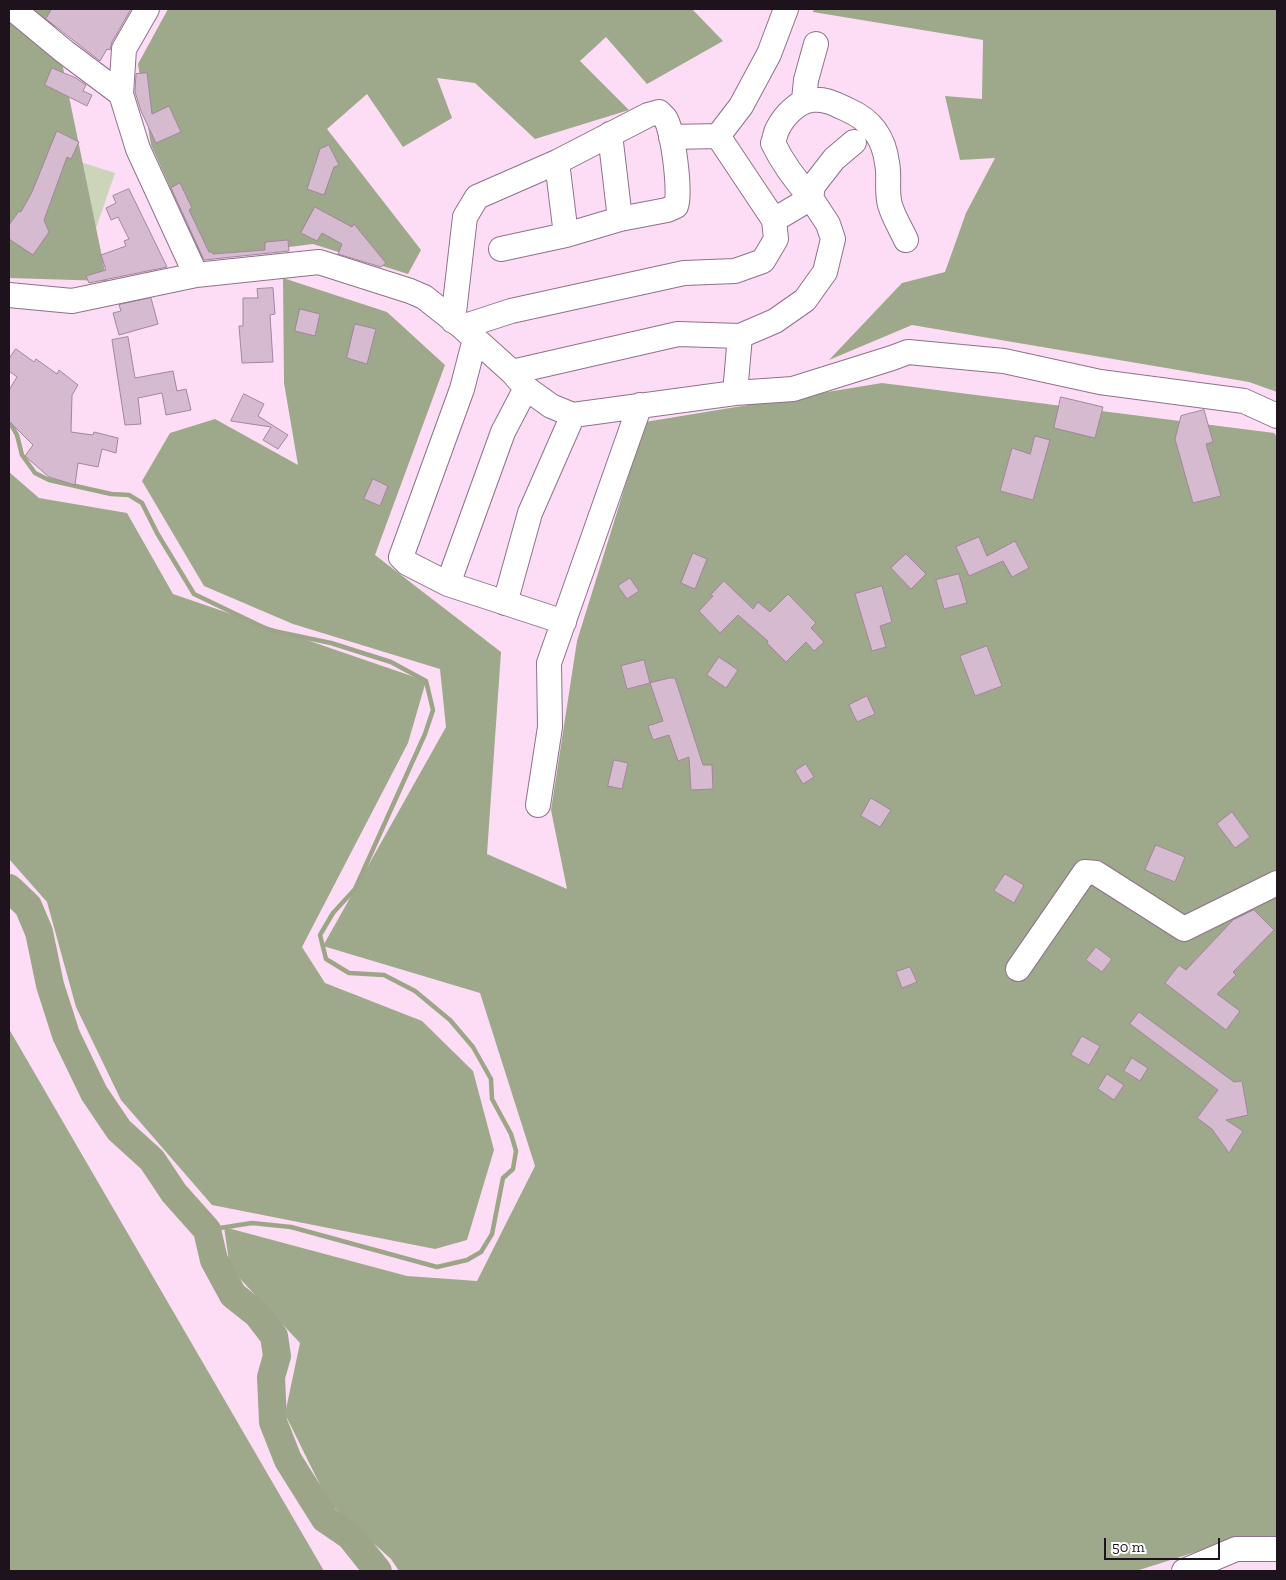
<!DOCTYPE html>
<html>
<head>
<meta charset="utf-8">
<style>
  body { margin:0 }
  #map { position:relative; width:1286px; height:1580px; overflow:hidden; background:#fdddf5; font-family:"Zilla Slab",serif }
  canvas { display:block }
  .frame { position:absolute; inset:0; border:10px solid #1e131c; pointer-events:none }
  .scale { position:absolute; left:1104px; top:1538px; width:116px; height:22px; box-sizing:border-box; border:2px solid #1e131c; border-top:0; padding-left:6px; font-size:15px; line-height:18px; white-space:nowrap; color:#1e131c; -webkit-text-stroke:4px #fff; paint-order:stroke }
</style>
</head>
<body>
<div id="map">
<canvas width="1286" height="1580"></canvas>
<div class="frame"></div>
<div class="scale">50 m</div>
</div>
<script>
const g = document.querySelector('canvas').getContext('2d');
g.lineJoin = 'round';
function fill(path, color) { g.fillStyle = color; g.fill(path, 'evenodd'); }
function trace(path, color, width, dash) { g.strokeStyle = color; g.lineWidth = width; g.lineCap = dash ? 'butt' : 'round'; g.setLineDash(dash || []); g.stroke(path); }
const green = new Path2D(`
  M71 159 115 173 91 243Z`);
const forest = new Path2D(`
  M9 9H51L107 281 9 278Z
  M168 9H692L723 41 647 84 606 37 580 61 629 110 535 139 475 83 437 78 452 118 403 147 367 94 327 129 421 250 408 274 313 244 202 258 151 145 138 64Z
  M814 9H1277V392L1249 382 912 325 829 360 902 283 945 272 966 213 995 158 960 160 945 96 982 99 983 40 813 12Z
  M283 278 387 312 445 365 375 555 501 652 487 854 567 889 551 810 577 641 645 422 882 383 1274 433 1277 437V1538L1243 1537 1136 1571H399L391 1559 329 1503 285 1414 300 1343 230 1268 224 1227 407 1276 477 1281 535 1166 480 993 323 946 446 727 440 669 293 624 204 586 142 481 170 433 215 419 298 465 284 383Z
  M9 472 39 498 127 513 173 594 426 681 408 743 302 947 325 983 422 1021 473 1071 494 1150 467 1240 435 1249 212 1205 121 1100 76 1007 47 902 9 859Z
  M9 1029 324 1571H9Z`);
const stream = new Path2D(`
  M9 421 17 435 22 455 35 473 49 480 111 494 129 495 142 503 157 533 194 594 269 630 331 643 391 662 426 681 433 710 425 734 355 889 333 913 320 935 326 959 349 973 384 975 415 991 450 1020 473 1047 491 1079 492 1099 511 1134 516 1151 513 1169 503 1178 492 1234 481 1252 467 1260 437 1267 291 1227 252 1223 207 1230`);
const river = new Path2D(`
  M9 888 28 906 39 932 50 985 66 1035 94 1093 119 1130 152 1160 174 1193 207 1230 214 1260 233 1295 257 1314 274 1336 277 1356 271 1377 273 1422 288 1460 325 1519 350 1536 378 1571`);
const building = new Path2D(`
  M52 9H131L112 42 110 50 107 49 100 61 46 19Z
  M52 68 76 78 86 85 83 91 92 95 87 106 45 85Z
  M147 73 152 114 169 106 181 132 156 143 141 111 135 92 136 74Z
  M57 131 79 142 71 159 67 157 44 220 49 232 33 255 9 239V225L19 211 21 212 32 192Z
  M329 145 339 165 334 167 324 195 307 189 320 149Z
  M180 183 192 208 189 210 209 252H212L213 254 265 250V242L288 240 289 251 204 260 171 188Z
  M129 189 167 267 89 283 86 276 106 270 101 255 126 246 124 241 129 239 118 217 111 220 106 208 116 203 113 196Z
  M315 207 352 227 354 224 386 263 381 267 338 254 342 244 322 233 317 241 301 233Z
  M273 288 275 314 270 315 273 362 242 363 239 326H243V298H258L257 289Z
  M151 298 158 324 119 335 113 313 121 311 119 305Z
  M300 309 320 314 315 336 295 331Z
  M355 324 376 329 367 364 347 358Z
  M128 337 135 378 173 371 177 391 186 389 191 410 166 415 162 393 138 398 141 424 125 425 112 340Z
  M16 349 34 362 36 359 57 374 59 370 78 385 72 395 71 432 93 435 94 432 118 438 116 453 102 449 98 467 78 463 75 485 49 477 25 456 33 445 9 421V390L17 377 9 371V359Z
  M244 394 264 404 258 416 288 435 278 449 263 440 271 427 231 421Z
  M1061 397 1103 407 1095 438 1054 428Z
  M1204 410 1213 442 1206 444 1221 496 1193 503 1175 439 1181 416Z
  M1035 436 1050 440 1033 500 1000 491 1012 448 1030 454Z
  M373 479 388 486 380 506 364 499Z
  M979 537 987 556 1015 541 1029 568 1012 577 1003 561 969 576 956 547Z
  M693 553 707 559 695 589 681 583Z
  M906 554 926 574 911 589 891 568Z
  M959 574 967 603 944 609 936 580Z
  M630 578 639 591 627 599 618 586Z
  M724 581 753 609 758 602 770 612 788 594 816 623 811 628 824 642 814 651 806 642 786 662 767 643 768 641 738 615 720 633 699 611 713 596 711 595Z
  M882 586 892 622 880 626 886 647 872 651 855 594Z
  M987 646 1002 686 975 696 960 656Z
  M719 657 738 670 726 688 707 675Z
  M644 660 650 683 627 689 621 666Z
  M670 678H675L703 765H712L713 789 691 790 689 757 678 761 669 735 653 740 648 726 663 721 650 683Z
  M867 696 875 714 857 722 849 705Z
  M614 760 628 763 622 789 608 786Z
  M806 764 814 777 803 784 795 771Z
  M871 798 891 810 880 827 861 816Z
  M1232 812 1250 837 1235 848 1217 824Z
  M1156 845 1185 857 1175 882 1145 870Z
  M1005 874 1024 885 1014 903 994 891Z
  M1254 910 1274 930 1233 972 1236 975 1217 994 1240 1011 1226 1030 1165 983 1179 965 1186 970 1233 920Z
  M1096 947 1112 959 1102 972 1086 960Z
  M910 967 917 982 902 988 896 972Z
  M1139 1012 1234 1082 1242 1081 1248 1115 1226 1120 1243 1131 1229 1153 1212 1129 1197 1118 1218 1090 1130 1024Z
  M1082 1036 1100 1046 1089 1065 1071 1055Z
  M1132 1058 1148 1068 1140 1081 1124 1071Z
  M1107 1074 1124 1085 1114 1100 1098 1089Z`);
const minor = new Path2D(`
  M13 9 65 52 121 94
  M147 9 124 49 121 94 138 149 196 275
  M804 100 806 80 816 44
  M610 134 620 219
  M671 137 718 136
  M557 162 566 235
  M774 220 811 198C796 181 783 164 773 143 775 138 775 133 778 128 784 116 798 101 812 100 825 98 837 105 848 110 871 120 884 138 887 163 890 176 886 191 890 205 893 216 901 229 906 240
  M9 295 72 301 196 275 319 262 410 291 424 297 462 327 512 372 526 388 551 406 573 415 735 393 793 389 892 358 908 352 1004 361 1100 382 1244 401 1277 416
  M453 321 465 217 477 197 557 162 648 115 659 112C661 114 663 116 665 118 673 129 681 193 676 206L667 210 620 219 566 235 501 249
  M462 327 511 311 684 273 735 271 763 261 776 239 774 220 718 136 741 106 769 54 786 9
  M475 339 462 389 401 557 407 563 448 584 564 622
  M512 372 678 334 740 336 775 321 805 300 825 272 833 239 828 224 811 198 813 186 834 159 854 142
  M735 393 740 336
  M448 584 503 432 526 388
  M505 603 530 513 573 415
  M538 805 550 727 549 663 640 405
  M1018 969 1085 872 1096 873 1184 929 1277 883
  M1184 1571 1236 1549H1277`);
fill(green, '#ccd4ba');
fill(forest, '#9ea88a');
trace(stream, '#9ca588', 4.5);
trace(river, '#9ca588', 28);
fill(building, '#d6bad0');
trace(building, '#a3869d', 1);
trace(minor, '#8f7289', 26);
trace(minor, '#fff', 24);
</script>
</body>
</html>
